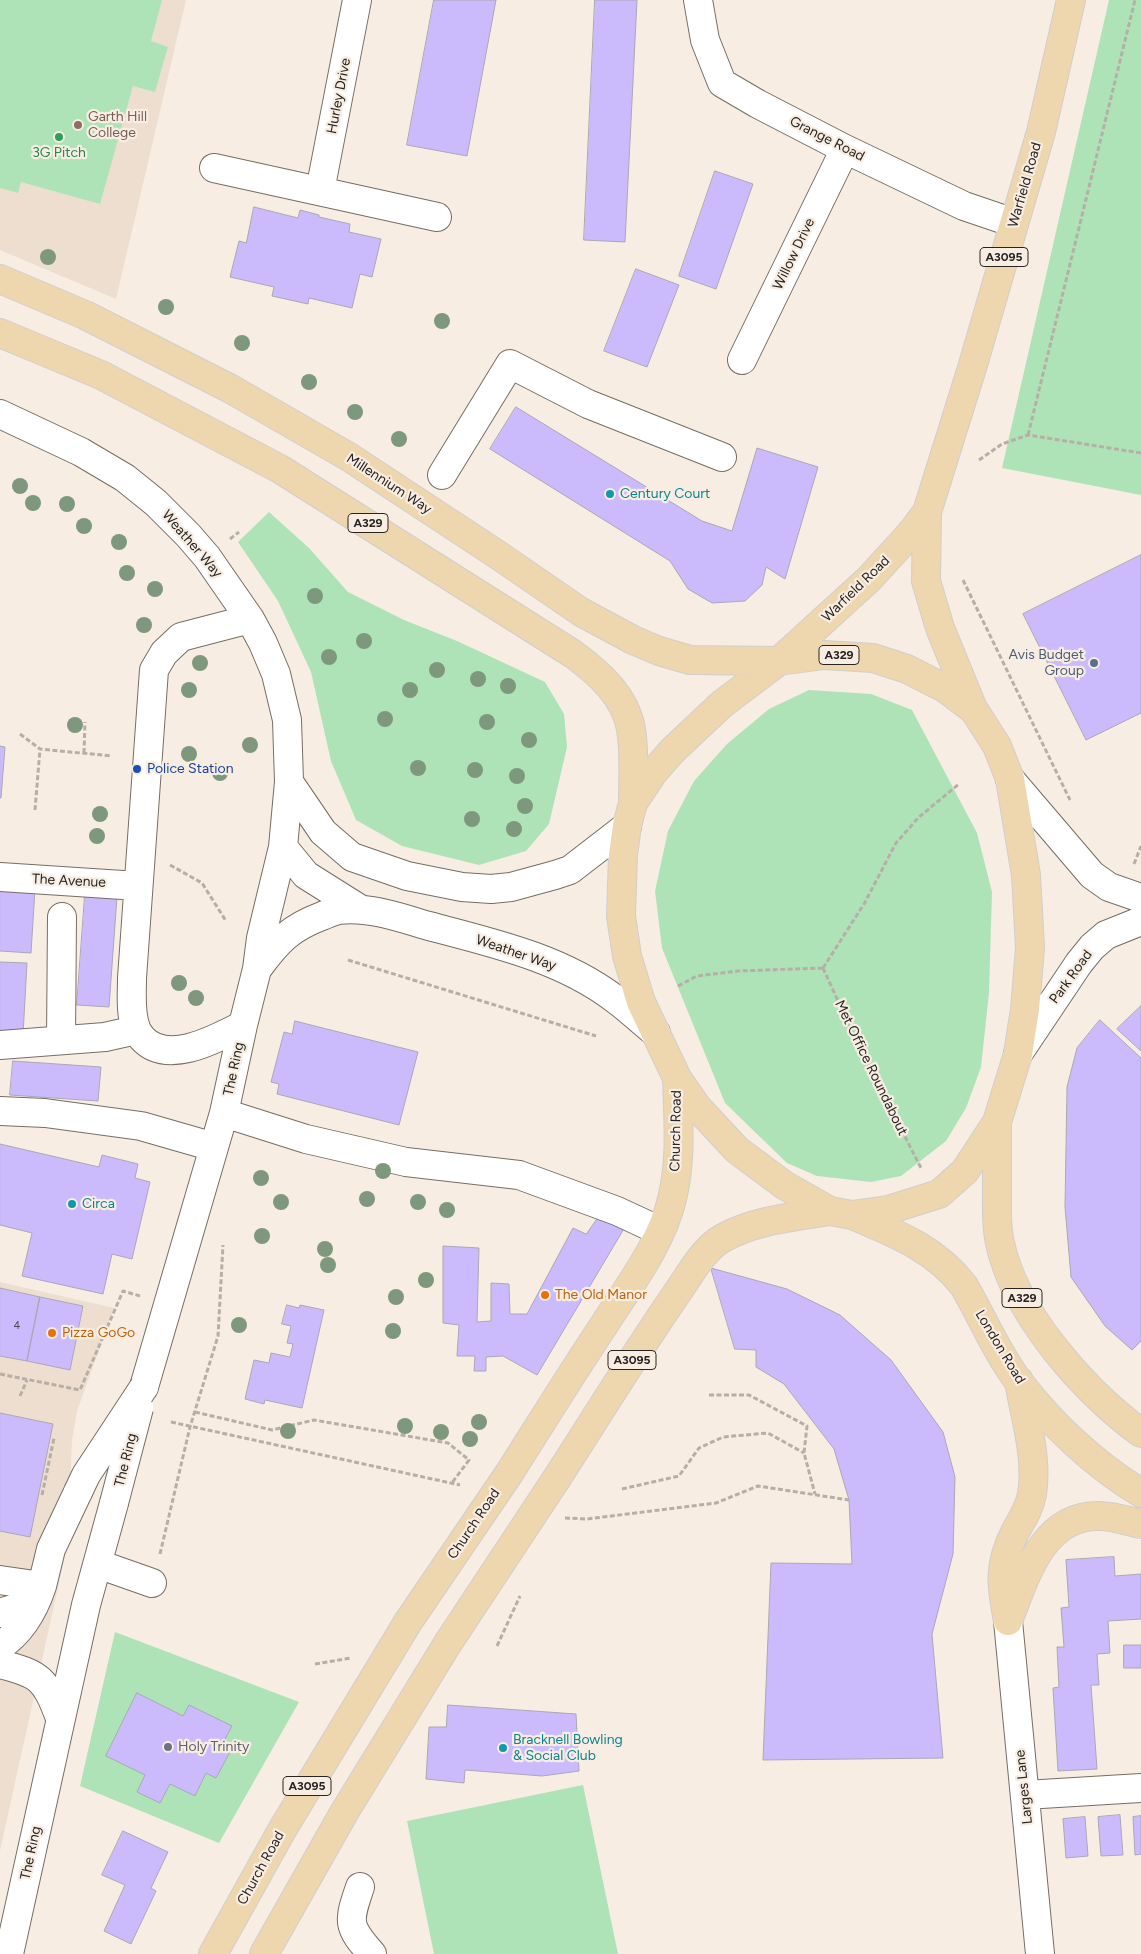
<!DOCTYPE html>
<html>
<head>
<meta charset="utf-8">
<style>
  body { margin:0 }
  canvas { display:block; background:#f7ede3 }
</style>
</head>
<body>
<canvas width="1141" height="1954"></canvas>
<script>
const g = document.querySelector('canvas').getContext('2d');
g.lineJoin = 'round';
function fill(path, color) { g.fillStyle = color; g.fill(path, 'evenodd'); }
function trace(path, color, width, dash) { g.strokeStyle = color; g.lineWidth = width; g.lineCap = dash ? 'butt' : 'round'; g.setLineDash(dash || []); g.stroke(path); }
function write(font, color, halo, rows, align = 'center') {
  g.font = font + ' Figtree,sans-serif'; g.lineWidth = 4.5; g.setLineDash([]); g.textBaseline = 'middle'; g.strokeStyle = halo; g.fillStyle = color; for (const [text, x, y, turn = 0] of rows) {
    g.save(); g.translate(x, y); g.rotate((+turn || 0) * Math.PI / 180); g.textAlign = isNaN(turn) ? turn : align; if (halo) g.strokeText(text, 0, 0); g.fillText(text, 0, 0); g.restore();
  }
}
const built = new Path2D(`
  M0 0H186L116 299 0 250Z
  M0 1282 114 1308 77 1411 72 1440 68 1542 0 1851Z`);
const green = new Path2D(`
  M0 0H162L151 41 168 47 155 92 133 86 100 204 21 182 18 193 0 188Z
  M1109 0H1141V495L1002 468Z
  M269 512 309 548 348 592 404 620 457 641 545 682 564 714 567 747 549 824 526 851 479 865 402 846 356 820 331 761 311 672 278 601 238 542Z
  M809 690 871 694 912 710 977 833 992 892 989 993 981 1067 966 1108 946 1141 901 1176 871 1182 817 1176 787 1163 725 1103 662 948 655 891 668 831 694 781 727 744 769 709Z
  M115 1632 299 1702 219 1843 80 1786Z
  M583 1785 618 1954H434L407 1821Z`);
const building = new Path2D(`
  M434 0H496L467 156 407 145Z
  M595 0H637L625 242 584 240Z
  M715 171 753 184 716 289 679 276Z
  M254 207 298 218 300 210 319 215V217L350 224 349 232 381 239 372 277 360 274 352 308 309 298 308 304 272 296 274 287 230 277 239 241 246 243Z
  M636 269 679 285 647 367 604 351Z
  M516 407 702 521 732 531 757 448 818 467 785 579 766 567 762 585 745 601 712 603 688 589 670 561 490 449Z
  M1141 555V713L1086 740 1023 614Z
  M0 746 5 747 1 798H0Z
  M0 887 35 889 31 953 0 951Z
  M85 895 117 897 109 1007 77 1005Z
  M0 962 27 963 23 1035 0 1034Z
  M1141 1006V1051L1117 1029Z
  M1100 1020 1141 1058V1341L1132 1350 1105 1326 1071 1277 1065 1207 1067 1087 1077 1048Z
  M295 1021 418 1052 399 1125 277 1094 279 1084 271 1082 284 1032 292 1034Z
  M13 1061 101 1067 98 1101 10 1095Z
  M0 1144 99 1167 102 1155 138 1164 135 1178 150 1182 132 1259 112 1254 103 1294 22 1276 32 1233 0 1225Z
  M600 1215 625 1227 537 1375 503 1356 486 1357V1371H474L475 1356H457L459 1325 443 1323V1246L479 1248 477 1322 491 1321V1283L509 1284 510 1314H527L573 1228 586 1234Z
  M711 1268 787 1289 840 1315 891 1360 943 1432 955 1477 953 1554 932 1634 943 1758 763 1760 771 1563 852 1564 849 1500 834 1449 784 1384 756 1367V1350L735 1349Z
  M0 1288 40 1297 27 1361 0 1356Z
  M40 1297 83 1306 70 1370 27 1361Z
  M287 1305 299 1308 300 1305 324 1310 302 1408 265 1400 264 1404 245 1399 254 1360 269 1363 271 1353 290 1357 293 1344 287 1343 291 1326 282 1324Z
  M0 1413 53 1424 30 1537 0 1531Z
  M1114 1557 1115 1576 1141 1574V1619L1108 1621 1110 1653 1097 1654 1099 1685H1091L1097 1769 1058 1771 1053 1688 1059 1687 1057 1647H1064L1061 1608 1069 1607 1066 1560Z
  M1124 1645H1141V1668H1124Z
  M137 1693 183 1716 189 1705 232 1726 222 1745 231 1750 216 1778 206 1773 195 1796 170 1784 160 1803 137 1792 145 1775 106 1756Z
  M448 1705 576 1714 579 1771 542 1776 465 1770 464 1783 426 1779 429 1727H446Z
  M1120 1815 1123 1855 1101 1856 1098 1817Z
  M1141 1816V1854L1135 1855 1133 1817Z
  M1085 1817 1088 1856 1066 1858 1063 1819Z
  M123 1831 168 1852 151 1888 156 1891 131 1944 104 1931 125 1885 102 1875Z`);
const path = new Path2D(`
  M1028 435 1135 0
  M979 460 1002 444 1028 435 1141 453
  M230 539 239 532
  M963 580 1070 800
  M20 734 40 749 112 756
  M84 753 85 722
  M35 810 40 749
  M1134 864 1141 846
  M170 865 202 883 226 921
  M348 960 596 1036
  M823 968 864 904 896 843 919 817 959 784
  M823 968 857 1043 921 1168
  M678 986 697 976 738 971 823 968
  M0 1374 80 1390 123 1291 140 1296
  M709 1395H749L807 1426 804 1453 815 1494
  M20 1396 27 1380
  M195 1412 272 1430 314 1420 448 1443 469 1460 451 1484
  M171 1422 460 1485
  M622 1489 679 1476 699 1448 723 1437 768 1433 804 1453
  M42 1495 54 1438
  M565 1518 587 1519 716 1503 758 1486 849 1500
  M160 1554 190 1427 218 1336 223 1245
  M497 1646 520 1596
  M315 1664 351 1658`);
const minor = new Path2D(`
  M698 0 705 40 722 83 758 104 845 149 964 206 1014 223
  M214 168 437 217
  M320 191 357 0
  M742 360 845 149
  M0 414 81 452 125 478 156 503 188 535 207 557 250 619 263 643 276 674 287 720 289 782 283 847 261 938 257 969 243 1025 224 1113 144 1387
  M442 475 510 364 588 404 722 457
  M1010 779 1092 875 1109 887 1141 898
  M289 782 323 832 352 857 407 876 462 887 491 889 511 887 555 875 570 870 627 826
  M283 847 306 875 360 909
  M0 877 138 886
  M258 968C278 941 290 928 322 916 327 914 333 911 339 910 368 906 401 918 429 926 493 943 561 958 615 999 629 1009 642 1022 656 1033
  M243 1025C216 1039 167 1066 142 1038 140 1035 137 1032 136 1028 130 1013 132 994 132 978L154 670 164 653 181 637 250 619
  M61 1040 62 917
  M0 1045 105 1037 136 1030
  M1018 1054 1079 963 1092 947 1106 935 1141 921
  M0 1111 45 1113 141 1126 214 1147
  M224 1113 306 1139 406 1162 519 1175 617 1211 660 1231
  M98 1564 152 1583
  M0 1580 42 1586C34 1610 22 1632 0 1646
  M0 1613 19 1607 42 1586 51 1549 78 1492
  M1008 1621 1040 1954
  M0 1664C41 1674 45 1679 60 1718
  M1025 1795 1141 1788
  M360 1887C348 1922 347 1926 372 1954
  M9 1954 86 1605 114 1503`);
const major = new Path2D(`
  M0 279 85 315 231 389 349 457 498 555 581 612 633 640 659 651 690 660 779 661 869 579 911 533 927 512 972 368 1041 132 1071 0
  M0 333 101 375 280 469 573 654C599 673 625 696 631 729 635 752 633 779 633 803
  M927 512 926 581 940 628 973 709
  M824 655 873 658 907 669 946 689 974 710 997 746 1010 779 1026 875 1030 948 1025 1009 1018 1054 997 1122 965 1171 939 1194 888 1210 852 1215 830 1211 784 1185 737 1150 697 1107 677 1078 641 1002 627 956 621 916 623 855 627 826 633 803 653 773 672 751 722 704 779 661Z
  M997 1122C997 1146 997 1170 997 1194 997 1210 996 1228 1000 1243 1015 1314 1084 1391 1141 1433
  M852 1215C894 1233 935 1248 964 1286 982 1317 997 1353 1019 1382 1052 1425 1095 1465 1141 1493
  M510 1472C541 1423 572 1373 604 1325 628 1287 662 1243 672 1199 682 1159 678 1118 677 1078
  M557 1478C597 1416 635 1354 677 1293 690 1275 703 1249 723 1238 755 1220 794 1217 830 1211
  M1008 1621C1001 1585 998 1566 1015 1532 1022 1519 1029 1510 1032 1494 1038 1457 1025 1418 1019 1381
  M1008 1621C1025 1578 1042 1515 1099 1516 1113 1516 1128 1521 1141 1524
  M213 1954 282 1830 408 1622
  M264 1954 345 1811 448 1643`);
const minorBridge = new Path2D(`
  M78 1492 86 1475 144 1387
  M114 1503 139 1408`);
const majorBridge = new Path2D(`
  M408 1622 510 1472
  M448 1643 557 1478`);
const trees = [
  [48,257],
  [166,307],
  [442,321],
  [242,343],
  [309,382],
  [355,412],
  [399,439],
  [20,486],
  [33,503],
  [67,504],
  [84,526],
  [119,542],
  [127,573],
  [155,589],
  [315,596],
  [144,625],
  [364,641],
  [329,657],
  [200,663],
  [437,670],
  [478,679],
  [508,686],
  [189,690],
  [410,690],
  [385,719],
  [487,722],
  [75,725],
  [529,740],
  [250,745],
  [189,754],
  [418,768],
  [475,770],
  [220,773],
  [517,776],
  [525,806],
  [100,814],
  [472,819],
  [514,829],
  [97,836],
  [179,983],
  [196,998],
  [383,1171],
  [261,1178],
  [367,1199],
  [281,1202],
  [418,1202],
  [447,1210],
  [262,1236],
  [325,1249],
  [328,1265],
  [426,1280],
  [396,1297],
  [239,1325],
  [393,1331],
  [479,1422],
  [405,1426],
  [288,1431],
  [441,1432],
  [470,1439]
];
const markers = [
  [78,125,5,"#8d6e63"],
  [59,137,5,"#2e9e5b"],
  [610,494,5,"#0f9aa8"],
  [1094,663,5,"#5c6f8a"],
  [137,769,5,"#1a4fb4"],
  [72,1204,5,"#0f9aa8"],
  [545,1295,5,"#e8710a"],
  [52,1333,5,"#e8710a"],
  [168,1747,5,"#6b7280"],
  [503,1748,5,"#0f9aa8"]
];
const numberNames = [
  ["4",17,1326]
];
const shields = [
  [1004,257,48],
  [368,523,40],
  [839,655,40],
  [1022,1298,40],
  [632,1360,48],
  [307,1786,48]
];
const shieldNames = [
  ["A3095",1004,257],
  ["A329",368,523],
  ["A329",839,655],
  ["A329",1022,1298],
  ["A3095",632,1360],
  ["A3095",307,1786]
];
const streetNames = [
  ["Hurley Drive",339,96,-79],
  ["Grange Road",827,139,27],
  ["Warfield Road",1025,185,-74],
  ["Willow Drive",794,254,-64],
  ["Millennium Way",389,484,33],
  ["Weather Way",192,544,49],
  ["Warfield Road",856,589,-44],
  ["The Avenue",69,881,3],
  ["Weather Way",516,953,19],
  ["Park Road",1071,977,-54],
  ["Met Office Roundabout",871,1068,64],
  ["The Ring",234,1069,-78],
  ["Church Road",676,1131,-89],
  ["London Road",1000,1347,59],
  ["The Ring",126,1460,-76],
  ["Church Road",474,1524,-56],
  ["Larges Lane",1024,1787,-96],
  ["The Ring",31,1853,-78],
  ["Church Road",261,1868,-61]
];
const educationNames = [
  ["Garth Hill",88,117],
  ["College",88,133]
];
const leisureNames = [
  ["3G Pitch",59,153]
];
const cultureNames = [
  ["Century Court",620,494],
  ["Circa",82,1204],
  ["Bracknell Bowling",513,1740],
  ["& Social Club",513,1756]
];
const serviceNames = [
  ["Avis Budget",1084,655],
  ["Group",1084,671]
];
const transitNames = [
  ["Police Station",147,769]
];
const foodNames = [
  ["The Old Manor",555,1295],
  ["Pizza GoGo",62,1333]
];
const worshipNames = [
  ["Holy Trinity",178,1747]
];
fill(built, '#eedecf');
fill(green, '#aee3b8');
fill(building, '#cbbbfd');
trace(building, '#aaa8b4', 1);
trace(minor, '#766e65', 30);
trace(major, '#d0cfce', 30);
trace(path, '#b7afa7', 3, [5, 2.5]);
trace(minor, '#fff', 28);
trace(major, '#eed6ae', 28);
trace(minorBridge, '#766e65', 30, []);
trace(majorBridge, '#d0cfce', 30, []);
trace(minorBridge, '#fff', 28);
trace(majorBridge, '#eed6ae', 28);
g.fillStyle = '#7e987e';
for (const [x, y] of trees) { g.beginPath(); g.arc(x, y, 8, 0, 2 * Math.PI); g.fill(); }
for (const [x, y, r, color] of markers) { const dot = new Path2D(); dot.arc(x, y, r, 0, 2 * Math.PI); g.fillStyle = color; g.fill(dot); trace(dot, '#f7ede3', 2); }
write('11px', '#514a58', null, numberNames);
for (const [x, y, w] of shields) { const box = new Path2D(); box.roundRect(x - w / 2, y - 9.5, w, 19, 4); g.fillStyle = '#f7ede3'; g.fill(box); trace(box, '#282421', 1); }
write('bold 12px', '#282421', null, shieldNames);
write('14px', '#282421', '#f7ede3', streetNames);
write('14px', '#785e54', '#f7ede3', educationNames, 'left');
write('14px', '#27864d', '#f7ede3', leisureNames);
write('14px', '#0d838f', '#f7ede3', cultureNames, 'left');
write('14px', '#4e5e75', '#f7ede3', serviceNames, 'right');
write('14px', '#164399', '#f7ede3', transitNames, 'left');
write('14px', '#c56008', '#f7ede3', foodNames, 'left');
write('14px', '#5b616d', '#f7ede3', worshipNames, 'left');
</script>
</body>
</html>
